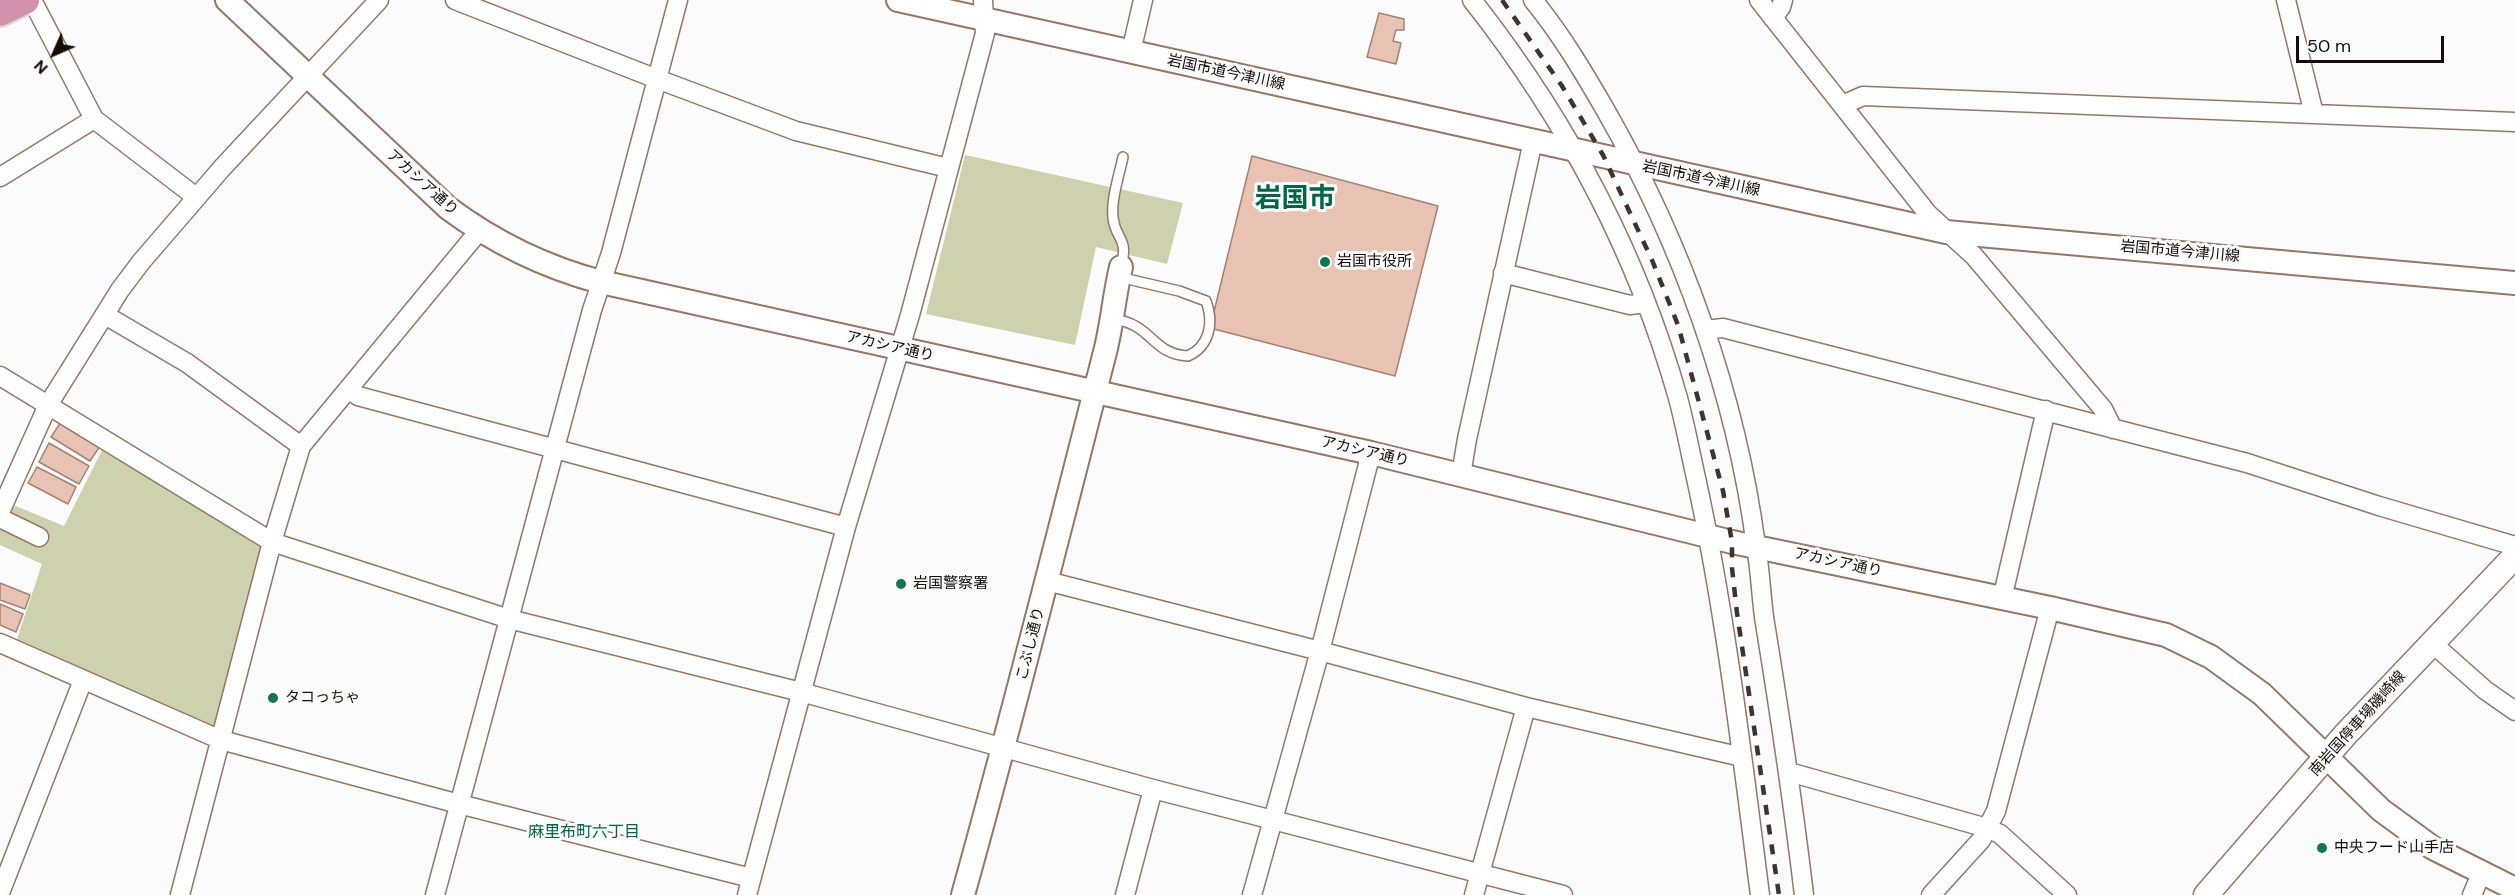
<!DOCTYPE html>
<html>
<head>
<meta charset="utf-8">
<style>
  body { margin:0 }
  #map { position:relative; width:2515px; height:895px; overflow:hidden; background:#fbfbfb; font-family:"DM Sans",sans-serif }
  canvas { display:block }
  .north { position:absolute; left:24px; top:24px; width:60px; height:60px; -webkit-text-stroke:4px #fbfbfb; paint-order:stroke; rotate:225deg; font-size:16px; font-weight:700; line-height:24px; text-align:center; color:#170c06 }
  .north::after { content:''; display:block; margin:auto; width:21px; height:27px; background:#170c06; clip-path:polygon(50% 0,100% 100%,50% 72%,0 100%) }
  .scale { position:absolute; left:2296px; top:36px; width:148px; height:27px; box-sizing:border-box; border:3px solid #170c06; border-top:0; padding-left:8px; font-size:18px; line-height:21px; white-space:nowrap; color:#170c06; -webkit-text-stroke:4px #fbfbfb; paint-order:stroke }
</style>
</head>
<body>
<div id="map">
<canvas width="2515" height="895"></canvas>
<div class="north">N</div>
<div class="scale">50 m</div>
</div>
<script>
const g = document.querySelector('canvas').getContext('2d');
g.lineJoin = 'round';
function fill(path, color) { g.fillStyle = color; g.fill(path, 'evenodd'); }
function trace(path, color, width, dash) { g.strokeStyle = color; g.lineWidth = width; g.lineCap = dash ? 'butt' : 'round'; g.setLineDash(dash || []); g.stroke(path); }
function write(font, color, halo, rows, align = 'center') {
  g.font = font + ' "DM Sans","Noto Sans JP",sans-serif'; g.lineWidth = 6; g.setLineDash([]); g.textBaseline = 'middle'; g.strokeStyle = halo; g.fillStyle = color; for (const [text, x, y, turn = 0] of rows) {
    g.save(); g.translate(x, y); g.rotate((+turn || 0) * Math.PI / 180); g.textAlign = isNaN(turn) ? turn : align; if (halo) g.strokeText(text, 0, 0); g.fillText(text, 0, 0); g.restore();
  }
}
const green = new Path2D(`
  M965 155 1183 203 1167 264 1096 247 1075 345 926 314Z
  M103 448 261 547 214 726 16 642 42 564 0 545V513L6 502 64 526Z`);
const building = new Path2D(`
  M1379 13 1404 19V30H1396L1393 41 1401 43 1396 64 1367 57Z
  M1252 156 1438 206 1395 376 1210 328Z
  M61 422 100 446 90 461 51 437Z
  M49 443 89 466 79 484 39 462Z
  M37 467 76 487 68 504 28 483Z
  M0 583 30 595 25 609 0 600Z
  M0 604 23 614 16 632 0 625Z`);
const service = new Path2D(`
  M1121 267C1129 236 1116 242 1113 218 1111 199 1119 176 1123 157
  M1113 319C1153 324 1151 354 1188 356 1210 346 1214 322 1206 301L1179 291 1119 277`);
const minor = new Path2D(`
  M455 0 657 79 796 131 948 168
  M1472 0C1565 118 1637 253 1678 398 1685 424 1690 451 1696 478 1726 615 1742 756 1760 895
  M1533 0C1561 34 1584 73 1606 111 1682 244 1736 394 1756 546 1760 569 1761 593 1764 617 1779 709 1793 802 1804 895
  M1759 0 1928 214 1974 256 2103 409 2113 429
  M2286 0 2314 114
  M1773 18 1781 7 1783 0
  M1131 52 1143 0
  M1842 105 1863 96 2515 122
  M94 119 196 197
  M0 177 94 119 32 0
  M1503 273 1630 305 1645 303
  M105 315 187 363 301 446
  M1705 330 1723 328 2247 463 2379 506 2515 546
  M0 376 272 542 509 619 801 692 1153 789 1563 895
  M348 389 358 396 846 527
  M1461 475 1467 439 1533 141
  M0 512 48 405 120 290 141 262 222 168 379 0
  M0 518 39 537
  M1047 581 1320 651 1526 707 1742 757
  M2002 599 2046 410
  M0 643 221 740 459 804 751 878
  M2432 643 2485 690 2515 711
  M1789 772 1987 828 2000 834 2067 895
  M0 893 83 680
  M180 895 272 542 301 446 479 231
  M435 895 592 310 611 253 678 0
  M747 895 846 527 910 315 985 33 983 0
  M1125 895 1153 789
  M1252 895 1320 651 1371 453
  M1474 895 1526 707
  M1931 895 1981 840 1996 811 2050 608
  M2472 895 2481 874`);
const tertiary = new Path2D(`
  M227 0 448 208C495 243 544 267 601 282L1371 453 1732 542 2050 608 2166 635 2211 657 2262 694 2381 810 2433 848 2515 889
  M898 0 1946 232 2515 283
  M963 895C1013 716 1058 536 1104 356 1112 327 1114 296 1121 267`);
const secondary = new Path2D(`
  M2206 895 2345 735 2515 556`);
const trunk = new Path2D(`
  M0 12 25 0`);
const rail = new Path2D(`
  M1502 0 1562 86 1603 155 1652 260 1678 325 1723 491 1732 542V568L1737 613 1779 895`);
const markers = [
  [1325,262,6,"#0d7851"],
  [901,584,6,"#0d7851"],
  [273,698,6,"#0d7851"],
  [2322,848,6,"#0d7851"]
];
const streetNames = [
  ["岩国市道今津川線",1226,73,12],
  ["岩国市道今津川線",1701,179,12],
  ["アカシア通り",422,183,42],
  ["岩国市道今津川線",2180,252,5],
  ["アカシア通り",890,347,13],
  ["アカシア通り",1365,452,13],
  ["アカシア通り",1838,563,12],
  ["こぶし通り",1031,644,-76],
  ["南岩国停車場磯崎線",2358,724,-48]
];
const poiNames = [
  ["岩国市役所",1337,262],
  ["岩国警察署",913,584],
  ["タコっちゃ",285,698],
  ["中央フード山手店",2334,848]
];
const neighbourhoodNames = [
  ["麻里布町六丁目",584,833]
];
const townNames = [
  ["岩国市",1295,200]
];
fill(green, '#cdd1ae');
fill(building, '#e8c3b3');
trace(building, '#a48273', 1.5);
trace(service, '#967665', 12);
trace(minor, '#967665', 21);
trace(tertiary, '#967665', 26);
trace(secondary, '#967665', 27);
trace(trunk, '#dad8d7', 32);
trace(service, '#fff', 9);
trace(minor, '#fff', 18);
trace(tertiary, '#fff', 22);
trace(secondary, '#fff', 24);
trace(trunk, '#d092ac', 28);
trace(rail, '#3d342f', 4.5, [10, 10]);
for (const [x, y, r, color] of markers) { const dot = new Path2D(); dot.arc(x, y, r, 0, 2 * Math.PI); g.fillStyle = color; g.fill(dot); trace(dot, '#fbfbfb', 2); }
write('15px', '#170c06', '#fbfbfb', streetNames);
write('15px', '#170c06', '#fbfbfb', poiNames, 'left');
write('16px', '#006745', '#fbfbfb', neighbourhoodNames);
write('bold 27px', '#006745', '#fbfbfb', townNames);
</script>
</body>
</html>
